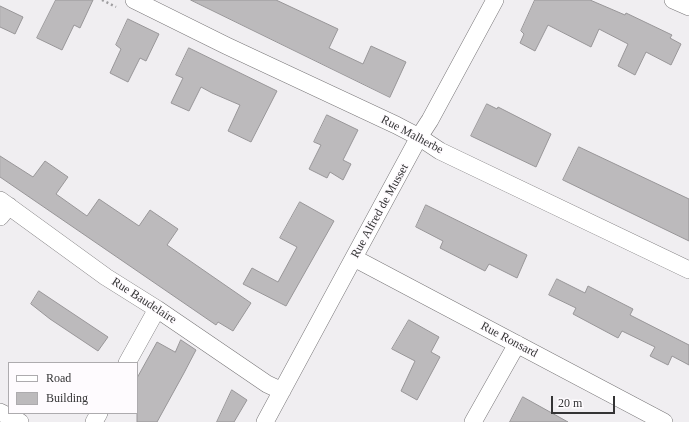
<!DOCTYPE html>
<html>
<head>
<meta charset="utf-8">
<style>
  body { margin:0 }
  #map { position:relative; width:689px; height:422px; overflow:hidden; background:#f0eef1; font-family:Georgia,serif }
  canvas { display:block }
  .legend { position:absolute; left:8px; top:362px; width:130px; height:52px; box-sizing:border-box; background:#fefbfe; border:1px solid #adabae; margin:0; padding:5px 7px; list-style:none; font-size:12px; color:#343435 }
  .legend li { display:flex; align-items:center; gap:8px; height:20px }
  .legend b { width:20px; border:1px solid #adabae }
  .scale { position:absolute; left:551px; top:396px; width:64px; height:18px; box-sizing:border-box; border:2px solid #343435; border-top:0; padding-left:5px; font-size:12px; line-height:14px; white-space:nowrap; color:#343435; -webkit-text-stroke:3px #fefbfe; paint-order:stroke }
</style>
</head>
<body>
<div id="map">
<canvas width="689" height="422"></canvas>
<ul class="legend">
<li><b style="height:5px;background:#fff"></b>Road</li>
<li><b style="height:11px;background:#bcbabc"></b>Building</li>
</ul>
<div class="scale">20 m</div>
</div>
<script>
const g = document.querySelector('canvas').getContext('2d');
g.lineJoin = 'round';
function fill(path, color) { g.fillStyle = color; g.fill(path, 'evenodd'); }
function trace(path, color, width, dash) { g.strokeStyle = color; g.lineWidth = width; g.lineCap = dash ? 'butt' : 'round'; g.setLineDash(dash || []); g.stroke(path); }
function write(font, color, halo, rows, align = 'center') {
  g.font = font + ' Georgia,serif'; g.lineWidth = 3; g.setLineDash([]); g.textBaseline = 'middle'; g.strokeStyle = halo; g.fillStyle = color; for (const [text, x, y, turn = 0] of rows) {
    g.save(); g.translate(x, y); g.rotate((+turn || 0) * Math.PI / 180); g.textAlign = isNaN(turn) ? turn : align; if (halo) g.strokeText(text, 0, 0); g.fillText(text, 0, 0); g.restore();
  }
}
const building = new Path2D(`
  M56 0H93L80 28 74 25 62 50 37 38Z
  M191 0H276L338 29 329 48 363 64 371 46 406 62 390 97Z
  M535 0H590L625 15 626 13 672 35 670 38 681 44 671 65 646 52 635 75 618 66 628 44 599 29 591 47 548 25 535 51 520 43 524 34 521 31Z
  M0 6 23 17 15 34 0 27Z
  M128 19 159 34 146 61 140 58 128 82 110 73 121 49 116 45Z
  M189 48 277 91 251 142 228 131 240 105 212 93 201 87 189 111 171 103 183 78 176 75Z
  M487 104 497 109 498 107 551 134 536 167 471 136Z
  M327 115 358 130 343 160 351 164 343 180 330 172 327 178 309 169 321 145 314 142Z
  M579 147 689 199V241L563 180Z
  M0 156 33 177 45 161 68 177 56 194 87 216 99 199 139 226 150 210 178 229 167 245 251 303 233 331 218 322 216 325 0 177Z
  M300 202 334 221 286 306 243 284 252 268 278 282 297 247 280 238Z
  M426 205 527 255 517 278 489 264 485 271 440 248 443 241 416 227Z
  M557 279 585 293 588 286 633 309 630 315 689 345V365L672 356 668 365 650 356 655 347 622 331 618 338 573 314 576 308 549 295Z
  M39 291 108 337 98 351 50 319 31 304Z
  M409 320 439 337 431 352 440 357 417 400 401 391 415 361 392 349Z
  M181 340 196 350 184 373 157 422H137V378L157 342 175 352Z
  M232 390 247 400 234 422H217Z
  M523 397 568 422H510Z`);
const path = new Path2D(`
  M102 0 116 7`);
const minor = new Path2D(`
  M134 0 227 46 396 125 419 137 440 151 689 270
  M673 0 689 7
  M0 200 106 277 157 309 267 384 282 391
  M0 217 9 206
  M354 258 664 422
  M127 363 157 309
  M0 412 20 422
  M94 422 99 413
  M265 422 419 137 430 120 495 0
  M473 422 517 344`);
const streetNames = [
  ["Rue Malherbe",412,135,28],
  ["Rue Alfred de Musset",380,211,-61],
  ["Rue Baudelaire",144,301,33],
  ["Rue Ronsard",509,340,28]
];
fill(building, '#bcbabc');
trace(building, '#989698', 1);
trace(minor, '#787678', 18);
trace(path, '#9f9ea0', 2.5, [2, 3]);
trace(minor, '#fff', 17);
write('12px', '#343435', '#fefbfe', streetNames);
</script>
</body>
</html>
